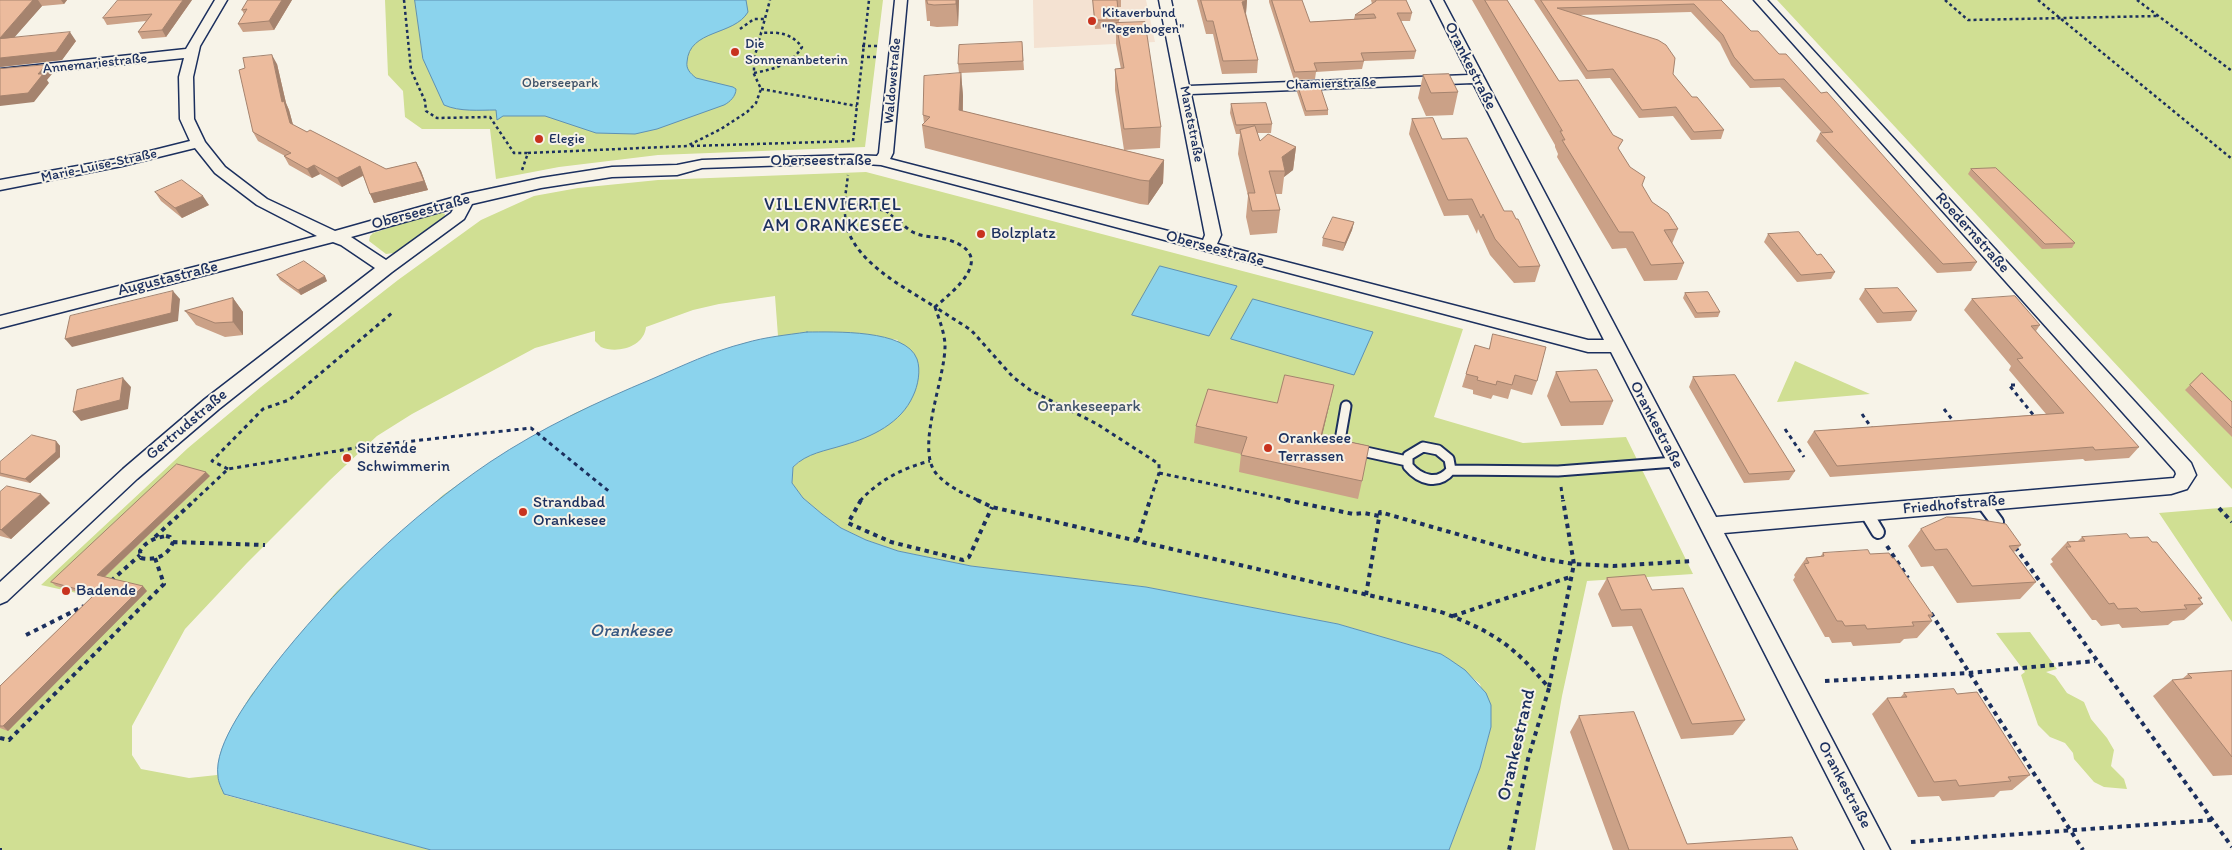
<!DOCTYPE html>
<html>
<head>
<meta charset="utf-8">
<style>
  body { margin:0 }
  canvas { display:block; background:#f7f3e8 }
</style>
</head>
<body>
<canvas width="2232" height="850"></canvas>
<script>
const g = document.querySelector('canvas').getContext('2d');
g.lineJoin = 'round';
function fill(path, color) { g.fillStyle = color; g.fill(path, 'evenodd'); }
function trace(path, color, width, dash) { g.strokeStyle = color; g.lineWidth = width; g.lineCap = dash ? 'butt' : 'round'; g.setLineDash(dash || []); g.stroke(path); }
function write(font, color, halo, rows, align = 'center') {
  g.font = font + ' Itim,sans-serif'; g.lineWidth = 4; g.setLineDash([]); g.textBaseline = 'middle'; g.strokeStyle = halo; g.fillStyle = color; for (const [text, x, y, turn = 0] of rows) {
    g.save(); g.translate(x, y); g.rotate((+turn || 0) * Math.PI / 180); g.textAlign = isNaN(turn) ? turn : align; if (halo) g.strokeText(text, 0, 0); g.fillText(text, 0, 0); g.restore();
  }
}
const built = new Path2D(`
  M1033 0H1146L1155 42 1034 48Z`);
const green = new Path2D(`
  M385 0H883L865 147 658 155 559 167 496 179 490 129H422L405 117 403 91 388 75Z
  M1777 0H2232V489L2217 473Z
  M866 172 1463 329 1434 417 1523 443 1626 437 1693 574 1587 581 1562 696 1535 850H1449L1480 768 1491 727 1480 684 1449 659 1441 654 1338 624 1146 587 971 566 898 551 866 540 841 528 822 514 803 498 792 483 793 467 803 458 815 453 898 340 868 336 225 795 431 850H0V697L99 598 41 585 188 448 261 387 398 280 481 220 534 196 578 188 658 180ZM775 296 778 336 744 343 631 388 575 413 492 461 443 495 337 591 289 647 251 695 235 721 221 751 217 775 189 778 141 769 132 755V726L185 629 247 563 330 480 377 436 412 414 535 348 595 331V341L601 347C617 354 644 347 646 327L693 310 719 304Z
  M439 212 445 214 444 220 394 253 386 254 369 241 370 236 373 233Z
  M1795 361 1870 394 1777 402Z
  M2232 507V622L2159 513Z
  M2030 632 2057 669 2046 672 2055 676 2067 693 2084 702 2091 719 2107 738 2114 750 2111 766 2124 779 2127 789 2104 787 2094 782 2074 759 2073 753 2065 743 2050 737 2038 725 2021 675 2025 672 1996 633Z`);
const water = new Path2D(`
  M415 0H746L748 12C734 36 689 29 687 62 686 69 690 73 696 78L733 87 736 89C736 96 730 102 724 105L657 129 635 134 596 133 545 116H503L497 120 496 110C479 110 460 112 444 105L423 59Z
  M1160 266 1237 286 1209 336 1132 315Z
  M1253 299 1373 332 1354 375 1231 339Z
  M807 332C834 332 906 329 917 359 921 370 918 386 913 396 901 423 872 437 844 445 825 451 807 453 793 467L792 483 803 498 822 514 841 528 866 540 898 551 971 566 1146 587 1338 624 1441 654 1449 659 1465 670 1486 693 1491 705V727L1480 768 1449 850H431L224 794C222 789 218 782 218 776 213 744 254 692 272 668 331 592 410 516 490 462 541 428 597 402 652 379 682 366 713 351 745 343 765 337 787 335 807 332Z`);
const pathFar2 = new Path2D(`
  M404 0 411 70 425 101 426 111 437 118 490 117 514 153H528
  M1945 0 1968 20 2159 16
  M2038 0 2232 159
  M2137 0 2232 71
  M740 29 754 19H764
  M862 46H879
  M861 57H878
  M754 73C774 69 791 65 802 47 790 32 778 32 760 33
  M761 89 857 106
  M853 141 869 0
  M691 146 853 141
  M522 170 528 153 687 146 721 129 747 112 756 103 761 89 754 74V59L770 0
  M845 202 886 211 901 223
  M846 223 844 206 848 175`);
const pathFar1 = new Path2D(`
  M845 221C854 263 903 286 935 307 939 319 944 331 945 344 946 377 916 445 935 472 946 486 964 494 980 501
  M899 221C904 225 909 231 915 233 925 238 938 236 949 240 997 256 956 289 935 307L971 330 1013 377 1030 390 1097 424 1159 464V473L1150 501
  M2015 385H2009L2035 417
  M1944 409 1954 422
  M1862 414 1873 430
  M1785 429 1804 457
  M228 469 212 461 263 409 289 400 392 313
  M1159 473 1292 501
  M1561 487 1563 501
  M194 501 228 469 367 446 531 428 611 493
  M860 501C879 480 903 468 930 461`);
const path = new Path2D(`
  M861 500 848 523 891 542 963 560 969 557 992 507
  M977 500 992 507 1441 612C1494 632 1513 645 1549 688L1528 759 1509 850
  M1286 500 1353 514 1364 513 1379 516
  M2219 508 2232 522
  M166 536 170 537 173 542C168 556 155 561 141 558L140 551C146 541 155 538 166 536Z
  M155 537 195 500
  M1137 541 1150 500
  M173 542 265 545
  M1887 546 1908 578
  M2015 547 2232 847
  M111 581 140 555
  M1366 595 1380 512 1544 559 1574 564 1613 566 1693 561
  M1931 613 2083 850
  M1453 616 1570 577
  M26 635 84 606
  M1825 681 1969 673 2095 661
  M1549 687 1574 564 1563 500
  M0 738 9 740 164 584 155 558
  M1911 842 2212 820
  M0 850H2`);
const serviceFar1 = new Path2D(`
  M1346 406 1339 446 1407 461
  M1423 447 1438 450 1449 459 1451 470C1438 486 1420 480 1408 466V456Z
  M1451 470 1558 471 1675 462`);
const service = new Path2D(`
  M1983 503 1997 522
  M1866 512 1878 532`);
const minor = new Path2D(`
  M215 0H227L200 46 193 77 194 119 205 142 225 167 267 199 335 231 466 194 541 178 612 167 677 165 702 160 850 155 877 156 879 153 895 0H907L893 153 890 159 1203 240 1205 235 1159 0H1171L1189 86 1469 75 1431 0H1443L1716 517 2174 478 2176 474 2175 471 1754 0H1767L2191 463 2196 475 2187 489 2171 494 1724 533 1890 850H1865L1611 352H1588L881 165 850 163 702 168 677 175 612 177 541 188 472 204 464 219 392 272 219 409 137 479 7 601 0 604V582L123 469 205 399 375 268 341 245 333 242 0 328V316L317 236 257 205 215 173 195 148 122 166 0 190V180L122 158 190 141 180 119 179 77 184 58 0 77V69L186 49ZM1473 83 1604 340H1588L1217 244 1221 235 1191 94ZM454 208 451 213 386 260 351 237Z`);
const wall = new Path2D(`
  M0 0H67L64 4 42 6 14 37 76 41 62 60 0 67Z
  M192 0 166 37 142 39 138 32 146 21 107 25 103 18Z
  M248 0H292L274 30 243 32 238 24 244 14 242 10Z
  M925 0H959L958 26 937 27 930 26V21H927Z
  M1093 0H1121V7H1118L1119 23 1161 127 1160 148 1124 150 1164 160 1163 183 1148 205 1140 204 925 148 922 125 924 123 923 115 959 73 958 64 1022 42 1024 70 961 73 963 96V111L1124 150 1115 90V69H1121L1116 44V28L1095 29Z
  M1197 0H1247L1246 13 1258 60 1257 73 1222 74 1213 34H1206Z
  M1269 0H1272L1310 22 1354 19 1355 15 1372 4 1371 0H1406L1412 13 1410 21H1401L1416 51 1414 59 1364 61 1362 69 1316 72 1315 79 1294 80 1269 2Z
  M1472 0H1507L1559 81 1619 150 1652 202 1678 229 1672 244 1684 263 1677 280 1644 281 1626 248 1612 249 1557 157 1558 154 1555 147V145Z
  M1534 0H1721L1751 31 1779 54 1977 262 1971 271 1937 273 1816 141 1820 133H1822L1780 87 1750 88 1731 65 1720 43 1691 12 1579 15 1673 74 1692 97 1724 130 1721 139 1691 140 1673 116 1639 118 1610 78 1586 79Z
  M277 64 286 103 289 110 293 125 386 169 416 162 421 171 428 190 374 203 363 176 342 187 320 174 312 178 289 165 284 156H285L258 141 253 132Z
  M1423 75 1458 92 1453 115 1426 116 1418 98Z
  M1298 87 1328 110V115L1305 116 1297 92Z
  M1231 104 1272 124 1271 133H1257L1260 141 1296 147 1293 170 1284 177 1282 194H1275L1280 210 1277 233 1250 235 1246 217 1248 196 1238 154 1240 134H1236L1230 113Z
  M1412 119 1442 139 1504 211 1540 266 1535 282 1514 283 1490 255 1478 229 1477 234 1468 215 1444 216 1409 134Z
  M1971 169 2075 243 2072 248 2042 249 1968 174Z
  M155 192 209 205 182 218 161 201Z
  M1354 222 1352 230 1343 251 1322 246 1323 238Z
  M1768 234 1817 255 1835 272 1831 279 1797 282 1764 242Z
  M277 275 327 281 301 295 280 280Z
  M1865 289 1917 311 1911 321 1877 323 1859 299Z
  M1685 293 1720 312 1718 317 1695 318 1683 298Z
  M233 298 243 312V335L225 337 196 325 185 311Z
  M1972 299 2040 325 2036 331 2139 447 2129 458 2085 461 2083 459 1830 477 1807 442 1814 431 2046 414 2009 370 2011 366 1964 310Z
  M1475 345 1537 381 1532 395 1511 389 1508 399 1493 395 1491 399 1473 394V390L1462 387Z
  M1556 372 1613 401 1603 425 1561 426 1547 396Z
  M2202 373 2232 402V437L2185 390Z
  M1693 377 1795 471 1789 480 1744 483 1689 387Z
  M1330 402 1322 436 1362 481 1358 499 1239 472 1241 454 1194 443 1196 426 1277 403Z
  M56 441 60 446V457L30 483 0 476V462Z
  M210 476 105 577 147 591 8 731 0 728V686L93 596 56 586 51 582Z
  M0 492 50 503 11 539 0 536Z
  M1921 529 2021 545 2014 552 2036 582 2020 599 1957 603 1933 566 1921 567 1908 546Z
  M2082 537 2130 538 2202 598 2200 600 2203 604 2184 620 2173 621 2168 625 2122 628 2119 624 2101 626 2096 620H2092L2050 564 2053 562 2051 559 2067 542 2078 541Z
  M1823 553 1870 554 1892 558 1933 615 1930 618 1932 621 1917 638 1904 639 1900 643 1853 646 1851 642 1832 643 1829 637H1825L1793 580 1795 577 1794 575 1806 558 1820 557Z
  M1607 578 1652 590 1745 720 1733 735 1681 739 1632 626 1612 627 1598 594Z
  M2232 671V775L2213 776 2153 696 2172 680 2182 679 2188 674Z
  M1904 693 1957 694 2030 775 2012 790 2000 791 1994 797 1942 801 1939 796 1918 797 1872 714 1887 698H1900Z
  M1579 716 1687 844 1798 850H1613L1570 732Z`);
const shadedWall = new Path2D(`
  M33 0H38L42 6 6 47 0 38Z
  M61 0H67L64 4Z
  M183 0H192L166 37 162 30Z
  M282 0H292L274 30 269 21Z
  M956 0H959L958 26 956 4Z
  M1247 0 1246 13 1241 15 1242 2Z
  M70 32 76 41 62 60 0 67V58Z
  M272 55 277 64 286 103 289 110 295 132 290 123 282 102Z
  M46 65 52 74 47 80 49 83 34 102 0 106V96L38 74Z
  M961 73 963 96 962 133 959 110Z
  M1296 147 1293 170 1284 177 1285 171 1282 157Z
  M1164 160 1163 183 1148 205 1149 181Z
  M416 162 421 171 428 190 374 203 370 194Z
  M314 165 320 174 312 178 307 169Z
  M360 166 364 175 342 187 337 178Z
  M203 196 209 205 182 218 175 208Z
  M1354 222 1352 230 1343 251 1345 243Z
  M325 276 327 281 301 295 298 290Z
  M173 291 180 299 178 321 72 347 65 339Z
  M233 298 243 312V335L233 322Z
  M123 378 131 387 128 409 81 421 73 412Z
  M1334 385 1318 453 1321 436Z
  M56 441 60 446V457L30 483 25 479Z
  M206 472 210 476 102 579 97 575Z
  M41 494 50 503 11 539 1 530Z
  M143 586 147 591 8 731 3 726Z`);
const building = new Path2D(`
  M0 0H33L0 38Z
  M118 0H183L162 30 138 32 152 14 103 18Z
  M248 0H282L269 21 238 24 247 9 242 10Z
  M927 0H956V4L934 5 928 4Z
  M1093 0H1117L1119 20H1095Z
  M1201 0H1247L1242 2 1258 60 1223 61 1213 21H1207Z
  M1272 0H1302L1310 22 1376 18 1374 14 1355 15 1376 1V0H1406L1412 13H1397L1416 51 1361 53 1364 61 1314 63 1317 71 1295 72Z
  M1485 0H1507L1559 81 1578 80 1613 135 1623 140 1618 148 1630 167 1645 177 1642 185 1652 202 1668 213 1678 229 1664 230 1684 263 1651 265 1633 232H1619L1562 140H1565L1560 131H1562Z
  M1541 0H1721L1751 31H1758L1779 54H1786L1821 93 1827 92 1977 262 1943 264 1820 133 1833 132 1784 79 1754 80 1734 57 1723 35 1694 4 1557 8 1658 40 1666 45 1675 58 1673 74 1692 97H1697L1724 130 1694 132 1676 107 1642 110 1613 69 1588 71Z
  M1145 22 1161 127 1124 129 1115 69 1124 68 1116 23Z
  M70 32 56 52 0 58V39Z
  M1022 42 1023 61 958 64 959 45Z
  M272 55 282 102 284 101 290 123 307 132 310 130 386 169 416 162 424 181 370 194 360 166 337 178 314 165 307 169 284 156 291 153 253 132 239 70 245 68 243 58Z
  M46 65 38 74H43L28 93 0 96V69Z
  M961 73 959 110 1164 160 1149 181 1140 180 922 125 930 117 923 115 924 76Z
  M1449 74 1458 92 1431 93 1423 75Z
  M1320 86 1328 110 1306 111 1298 87Z
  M1266 103 1272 124 1236 125 1231 104Z
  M1433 118 1442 139 1467 138 1504 211H1512L1516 219H1518L1540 266 1519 267 1495 239 1483 214 1481 218 1472 199 1448 200 1412 119Z
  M1255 126 1260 141 1268 134 1296 147 1282 157 1285 171H1269L1280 210 1252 211 1248 193H1255L1240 130Z
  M1996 168 2075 243 2045 244 1971 169Z
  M182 180 203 196 175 208 155 192Z
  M1333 217 1354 222 1345 243 1323 238Z
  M1799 232 1817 255 1821 254 1835 272 1801 275 1768 234Z
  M304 261 325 276 298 290 277 275Z
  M1898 288 1917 311 1883 313 1865 289Z
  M173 291 171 313 65 339 70 316Z
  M1708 292 1720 312 1697 313 1685 293Z
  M2015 296 2040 325 2031 326 2139 447 2095 450 2093 447 1837 466 1814 431 2064 413 2017 359 2023 358 1972 299Z
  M233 298V322L215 323 185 311Z
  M1493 334 1546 347 1537 381 1515 375 1512 385 1497 381 1496 385 1477 380 1478 377 1466 374 1475 345 1489 349Z
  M1597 370 1613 401 1570 402 1556 372Z
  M2202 373 2232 402V428L2190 385Z
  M1285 375 1334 385 1321 436 1369 446 1362 481 1241 455 1247 437 1196 426 1208 389 1277 403Z
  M1735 375 1795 471 1749 474 1693 377Z
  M123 378 120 400 73 412 77 390Z
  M32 435 56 441V452L25 479 0 473V462Z
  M177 464 206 472 97 575 143 586 3 726H0V686L95 594 51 582Z
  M7 486 41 494 1 530 0 529V492Z
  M1947 517 1970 518 2006 524 2021 545 2009 546 2036 582 1972 586 1947 549 1935 550 1921 529Z
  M2127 534 2130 538 2148 537 2152 542H2157L2202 598H2198L2203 604 2184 605 2187 609 2141 612 2137 608 2118 609 2114 603 2109 604 2066 547H2071L2067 542 2085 541 2082 537Z
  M1868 550 1870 554 1889 553 1892 558H1894L1933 615H1928L1932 621 1912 622 1914 626 1867 629 1865 625 1845 626 1842 621H1837L1804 564 1809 563 1806 558 1824 556 1823 553Z
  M1645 575 1652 590 1683 588 1745 720 1692 724 1641 609 1621 610 1607 578Z
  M2232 671V757L2172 680 2192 678 2188 674Z
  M1954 689 1957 694 1977 692 2030 775 2008 777 2011 781 1959 786 1956 780 1934 782 1887 698 1907 697 1904 693Z
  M1634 712 1687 844 1792 837 1798 850H1629L1579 716Z`);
const markers = [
  [1092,21,5,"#c8321e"],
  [735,52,5,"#c8321e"],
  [539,139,5,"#c8321e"],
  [981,234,5,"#c8321e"],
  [1268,448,5,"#c8321e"],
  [347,458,5,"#c8321e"],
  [523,512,5,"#c8321e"],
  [66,591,5,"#c8321e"]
];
const farPoinames = [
  ["Kitaverbund",1102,13],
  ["\"Regenbogen\"",1102,29],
  ["Die",745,44],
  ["Sonnenanbeterin",745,60],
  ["Elegie",549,139]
];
const farStreetnames = [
  ["Annemariestraße",95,64,-6],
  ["Waldowstraße",893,81,-85],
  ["Chamierstraße",1331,84,-2],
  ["Manetstraße",1191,124,79],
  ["Marie-Luise-Straße",99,166,-12]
];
const farParknames = [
  ["Oberseepark",560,83]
];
const streetNames = [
  ["Orankestraße",1470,66,63],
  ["Oberseestraße",821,161],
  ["Oberseestraße",421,212,-15],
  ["Roedernstraße",1972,233,48],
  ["Oberseestraße",1215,249,15],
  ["Augustastraße",168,279,-14],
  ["Gertrudstraße",187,425,-40],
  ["Orankestraße",1656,425,62],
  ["Friedhofstraße",1954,505,-5],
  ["Orankestraße",1844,785,62]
];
const poiNames = [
  ["Bolzplatz",991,234],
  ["Orankesee",1278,439],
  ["Terrassen",1278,457],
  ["Sitzende",357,449],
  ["Schwimmerin",357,467],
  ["Strandbad",533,503],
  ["Orankesee",533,521],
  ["Badende",76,591]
];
const parkNames = [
  ["Orankeseepark",1089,407]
];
const neighbourhoodNames = [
  ["VILLENVIERTEL",833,205],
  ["AM ORANKESEE",833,226]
];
const waterNames = [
  ["Orankesee",631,631]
];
const nearStreetnames = [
  ["Orankestrand",1517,745,-77]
];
fill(built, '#f4e2d2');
fill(green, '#d0df93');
fill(water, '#8bd3ed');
trace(water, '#5e91b4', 1);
trace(serviceFar1, '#1b2f5e', 13);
trace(service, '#1b2f5e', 16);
trace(minor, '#1b2f5e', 3);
trace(pathFar2, '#1b2f5e', 2.5, [3, 3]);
trace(pathFar1, '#1b2f5e', 3, [4, 4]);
trace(path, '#1b2f5e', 4, [4.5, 4.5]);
trace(serviceFar1, '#f7f3e8', 9);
trace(service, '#f7f3e8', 12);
fill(minor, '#f7f3e8');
fill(wall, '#cba187');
fill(shadedWall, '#a5836e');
fill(building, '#ecbb9d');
trace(building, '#a5836e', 1);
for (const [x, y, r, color] of markers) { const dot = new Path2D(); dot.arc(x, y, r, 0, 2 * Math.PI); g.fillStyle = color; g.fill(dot); trace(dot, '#f7f3e8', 2); }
write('14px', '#1b2f5e', '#f7f3e8', farPoinames, 'left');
write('14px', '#1b2f5e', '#f7f3e8', farStreetnames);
write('14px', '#3f5269', '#f7f3e8', farParknames);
write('16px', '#1b2f5e', '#f7f3e8', streetNames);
write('16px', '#1b2f5e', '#f7f3e8', poiNames, 'left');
write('16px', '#3f5269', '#f7f3e8', parkNames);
g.letterSpacing = '1px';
write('18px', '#1b2f5e', '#f7f3e8', neighbourhoodNames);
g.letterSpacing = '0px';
write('italic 18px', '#375882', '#f7f3e8', waterNames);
write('19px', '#1b2f5e', '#f7f3e8', nearStreetnames);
</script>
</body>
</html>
